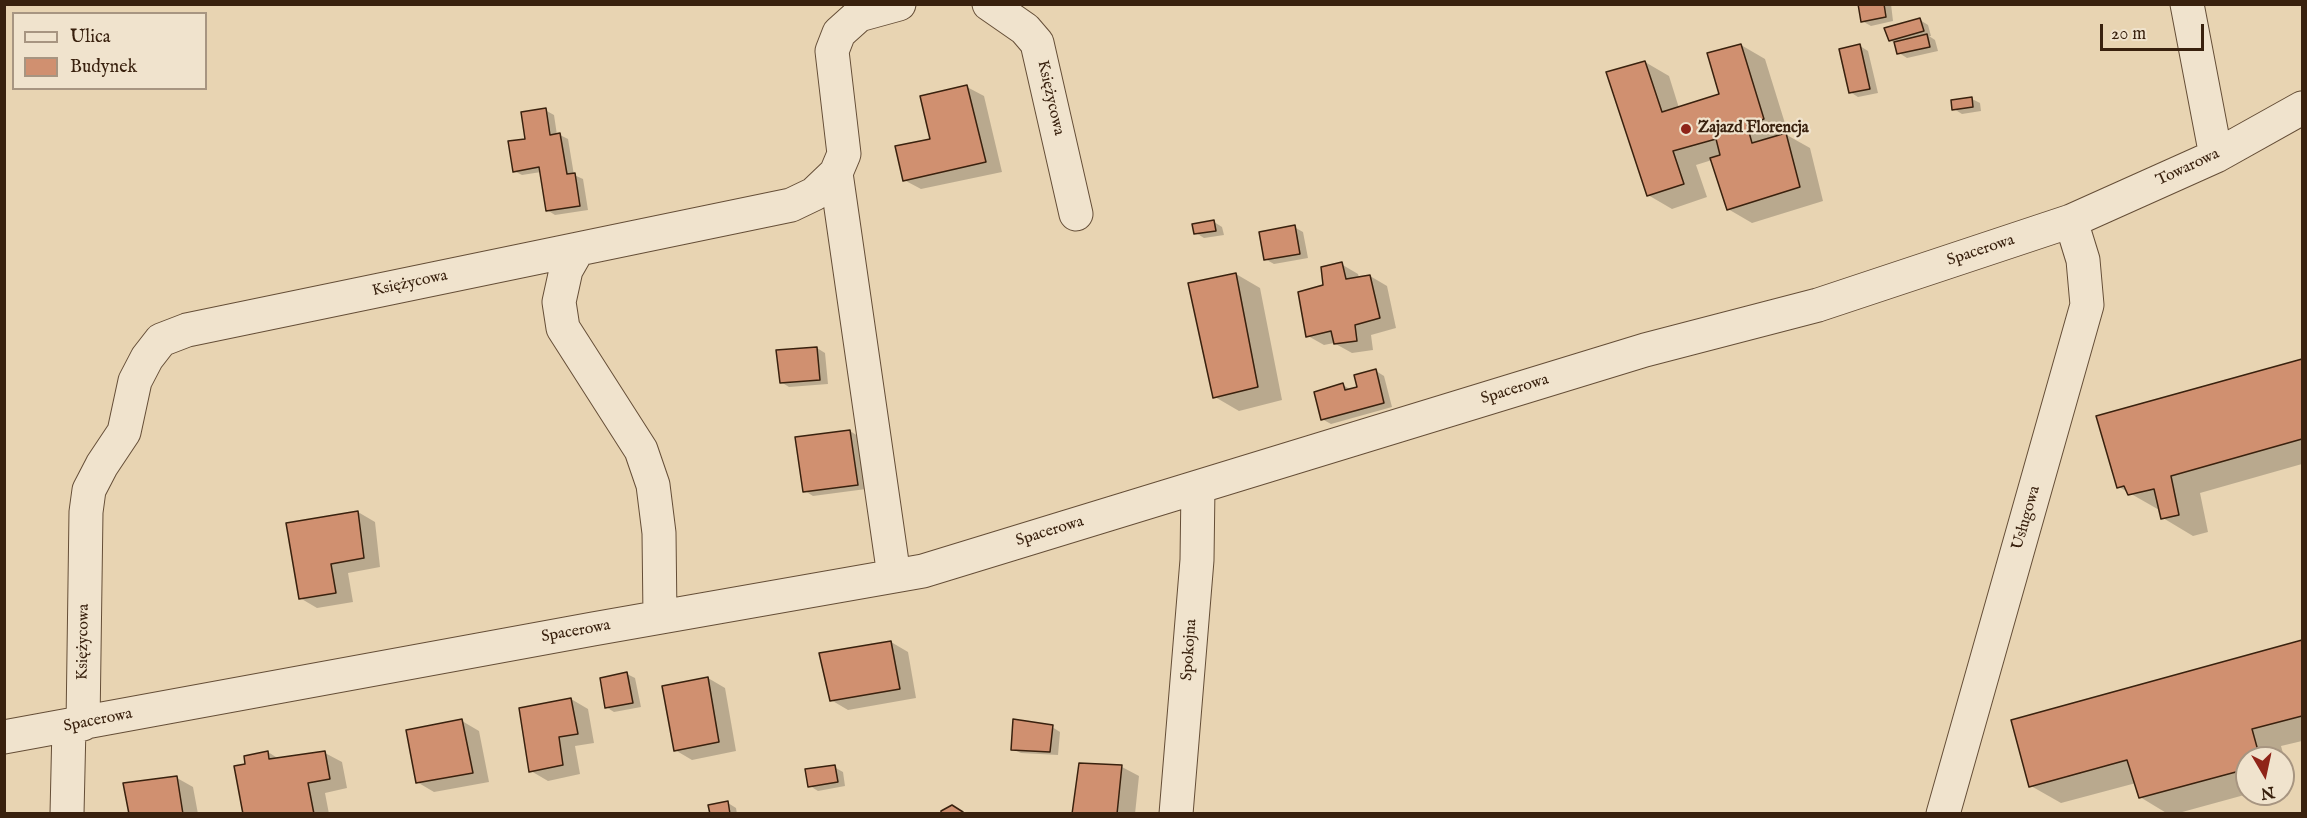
<!DOCTYPE html>
<html>
<head>
<meta charset="utf-8">
<style>
  body { margin:0 }
  #map { position:relative; width:2307px; height:818px; overflow:hidden; background:#e8d4b2; font-family:"IM FELL English",serif }
  canvas { display:block }
  .frame { position:absolute; inset:0; border:6px solid #39210e; pointer-events:none }
  .legend { position:absolute; left:12px; top:12px; width:195px; height:78px; box-sizing:border-box; background:#f0e3cd; border:2px solid #a79581; margin:0; padding:8px 10px; list-style:none; font-size:18px; color:#39210e }
  .legend li { display:flex; align-items:center; gap:12px; height:30px }
  .legend b { width:30px; border:2px solid #a79581 }
  .north { position:absolute; left:2235px; top:746px; width:60px; height:60px; box-sizing:border-box; background:#f0e3cd; border:2px solid #a79581; border-radius:50%; rotate:171deg; font-size:16px; font-weight:700; line-height:24px; text-align:center; color:#39210e }
  .north::after { content:''; display:block; margin:auto; width:21px; height:27px; background:#8f2418; clip-path:polygon(50% 0,100% 100%,50% 72%,0 100%) }
  .scale { position:absolute; left:2100px; top:24px; width:104px; height:27px; box-sizing:border-box; border:3px solid #39210e; border-top:0; padding-left:8px; font-size:18px; line-height:21px; white-space:nowrap; color:#39210e; -webkit-text-stroke:4px #f0e3cd; paint-order:stroke }
</style>
</head>
<body>
<div id="map">
<canvas width="2307" height="818"></canvas>
<div class="frame"></div>
<ul class="legend">
<li><b style="height:8px;background:#f0e3cd"></b>Ulica</li>
<li><b style="height:16px;background:#d09070"></b>Budynek</li>
</ul>
<div class="north">N</div>
<div class="scale">20 m</div>
</div>
<script>
const g = document.querySelector('canvas').getContext('2d');
g.lineJoin = 'round';
function fill(path, color) { g.fillStyle = color; g.fill(path, 'evenodd'); }
function trace(path, color, width, dash) { g.strokeStyle = color; g.lineWidth = width; g.lineCap = dash ? 'butt' : 'round'; g.setLineDash(dash || []); g.stroke(path); }
function write(font, color, halo, rows, align = 'center') {
  g.font = font + ' "IM FELL English",serif'; g.lineWidth = 4.5; g.setLineDash([]); g.textBaseline = 'middle'; g.strokeStyle = halo; g.fillStyle = color; for (const [text, x, y, turn = 0] of rows) {
    g.save(); g.translate(x, y); g.rotate((+turn || 0) * Math.PI / 180); g.textAlign = isNaN(turn) ? turn : align; if (halo) g.strokeText(text, 0, 0); g.fillText(text, 0, 0); g.restore();
  }
}
const shadow = new Path2D(`
  M1859 4H1891L1893 21 1871 26 1862 21Z
  M1920 20 1928 25 1931 36H1929L1935 40 1938 51 1907 58 1899 53 1896 44 1890 40Z
  M1741 45 1765 59 1788 133 1785 134 1810 148 1823 201 1752 223 1728 209 1712 160 1696 165 1707 197 1672 209 1648 195 1645 62 1669 76 1679 108 1721 95Z
  M1860 46 1868 51 1878 93 1858 97 1850 92Z
  M967 87 984 96 1002 172 921 189 904 180Z
  M1972 99 1980 103 1981 111 1962 114 1954 109Z
  M545 110 554 115 557 135H560L568 139 574 175 583 179 588 210 555 215 547 210 541 172 522 175 514 171 526 140Z
  M1214 222 1222 227 1224 235 1204 238 1196 233Z
  M1294 227 1303 232 1308 258 1274 264 1265 259Z
  M1341 264 1358 274 1359 278 1370 276 1387 286 1396 328 1371 335 1373 350 1352 353 1334 343 1324 345 1308 336 1325 286Z
  M1236 274 1260 288 1282 400 1239 411 1215 397Z
  M817 348 825 353 828 384 789 387 781 382Z
  M2302 360V464L2200 493 2208 532 2193 536 2163 518 2161 511 2119 487 2098 417Z
  M1376 371 1384 376 1392 407 1331 424 1322 419 1343 385 1351 390 1359 388Z
  M850 431 858 436 866 489 813 496 805 491Z
  M358 512 375 522 380 567 348 573 353 602 317 608 300 598Z
  M2302 641V741L2281 746 2291 782 2283 784V758H2247L2248 794 2175 814H2168L2140 797 2136 783 2061 803 2031 786 2013 721Z
  M891 642 908 652 916 698 848 710 831 700Z
  M627 674 635 678 641 707 614 712 606 707Z
  M708 678 725 688 736 751 692 760 675 750Z
  M571 699 588 709 594 743 575 746 580 774 548 781 531 771Z
  M462 721 479 731 489 782 434 792 417 782Z
  M1052 727 1060 732 1058 755 1021 753 1012 749Z
  M268 752 279 759 325 753 342 762 347 788 325 793 329 814H245L247 765Z
  M1080 764 1122 767 1139 776 1135 814H1074Z
  M834 767 843 772 845 786 818 791 810 786Z
  M177 778 193 787 198 814H130Z
  M728 803 736 808 737 814H711Z`);
const building = new Path2D(`
  M1858 4H1884L1886 17 1861 22Z
  M1920 18 1924 31 1889 41 1884 28Z
  M1927 34 1930 47 1897 54 1894 42Z
  M1741 44 1764 119 1747 125 1752 143 1786 133 1800 187 1727 210 1710 158 1720 155 1716 139 1673 151 1684 184 1647 196 1606 72 1645 61 1662 112 1719 94 1707 53Z
  M1860 44 1870 89 1849 93 1839 49Z
  M967 85 986 162 903 181 895 146 930 139 920 96Z
  M1972 97 1973 107 1952 110 1951 100Z
  M546 108 550 135 560 133 567 174 575 173 580 206 546 211 539 167 513 172 508 141 525 139 521 112Z
  M1214 220 1216 231 1194 234 1192 224Z
  M1295 225 1300 254 1264 260 1259 232Z
  M1342 262 1346 279 1370 275 1380 318 1355 325 1357 341 1334 344 1331 331 1306 337 1298 292 1323 285 1321 267Z
  M1236 273 1258 387 1213 398 1188 283Z
  M817 347 820 380 780 383 776 350Z
  M2302 359V439L2171 476 2179 515 2161 519 2154 489 2128 495 2124 486 2117 488 2096 416Z
  M1376 369 1384 403 1321 420 1314 392 1343 383 1345 390 1357 387 1354 375Z
  M850 430 858 485 803 492 795 437Z
  M358 511 364 558 331 564 336 593 299 599 286 523Z
  M2302 640V716L2252 729 2260 758H2247V769L2139 798 2127 760 2029 787 2011 720Z
  M891 641 900 689 830 701 819 653Z
  M627 672 633 703 605 708 600 678Z
  M708 677 719 742 674 751 662 686Z
  M571 698 578 734 559 737 563 765 529 772 519 708Z
  M462 719 473 773 416 783 406 730Z
  M1013 719 1053 725 1050 752 1011 750Z
  M268 751 269 759 325 751 330 779 308 783 314 814H243L234 766 245 764 244 756Z
  M1079 763 1122 765 1117 814H1072Z
  M835 765 838 782 808 787 805 769Z
  M177 776 183 814H129L123 783Z
  M728 801 730 814H710L708 805Z
  M952 805 963 812V814H941V811Z`);
const minor = new Path2D(`
  M989 4 1025 29 1037 43 1076 214
  M2187 4 2216 156
  M836 173 894 576
  M578 249 566 270 559 302 563 328 641 450 653 485 659 533 660 617
  M83 724 86 512 89 490 102 465 124 432 135 381 147 358 161 340 187 330 791 205 814 194 836 173 844 154 832 51 839 33 859 15 899 4
  M4 737 593 629 923 571 1645 350 1818 305 2071 221 2216 156 2302 108
  M67 814 69 726
  M1176 814 1197 560 1198 487
  M1943 814 2087 305 2083 260 2071 221`);
const markers = [
  [1686,129,6,"#8f2418"]
];
const streetNames = [
  ["Księżycowa",1050,98,77],
  ["Towarowa",2188,168,-25],
  ["Spacerowa",1981,251,-18],
  ["Księżycowa",410,284,-12],
  ["Spacerowa",1515,390,-17],
  ["Usługowa",2027,518,-74],
  ["Spacerowa",1050,532,-17],
  ["Spacerowa",576,632,-10],
  ["Księżycowa",84,642,-89],
  ["Spokojna",1190,650,-86],
  ["Spacerowa",98,721,-11]
];
const poiNames = [
  ["Zajazd Florencja",1698,129]
];
fill(shadow, '#0003');
fill(building, '#d09070');
trace(building, '#39210e', 1.5);
trace(minor, '#654e37', 35);
trace(minor, '#f0e3cd', 33);
for (const [x, y, r, color] of markers) { const dot = new Path2D(); dot.arc(x, y, r, 0, 2 * Math.PI); g.fillStyle = color; g.fill(dot); trace(dot, '#f0e3cd', 2); }
write('16px', '#39210e', '#f0e3cd', streetNames);
write('bold 16px', '#39210e', '#f0e3cd', poiNames, 'left');
</script>
</body>
</html>
